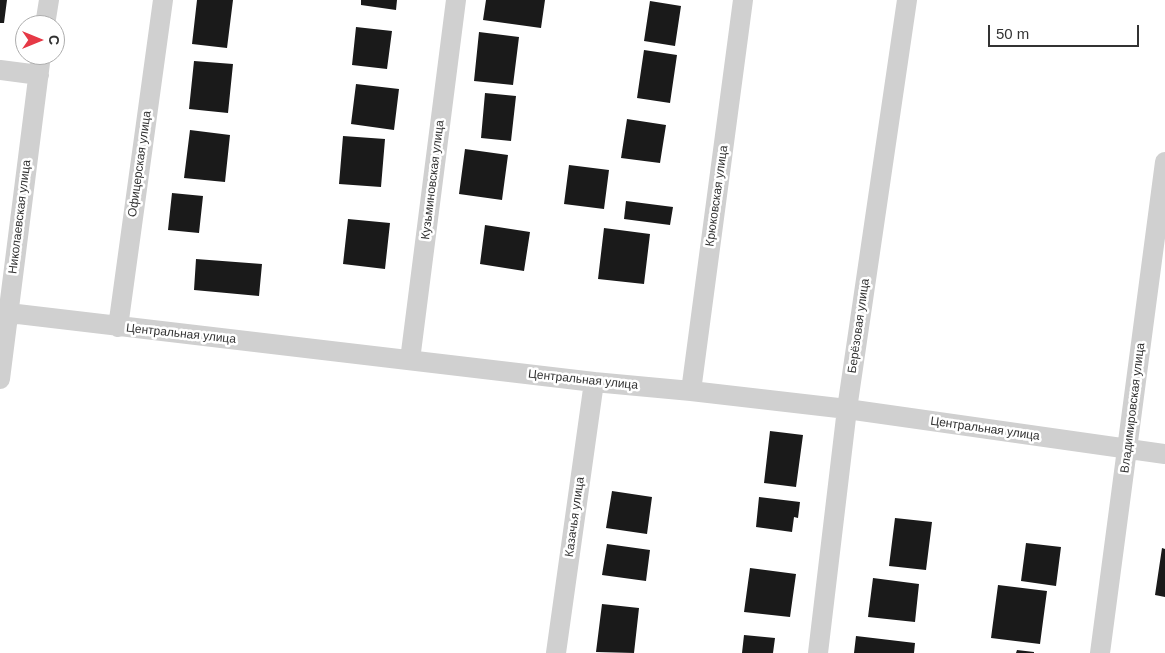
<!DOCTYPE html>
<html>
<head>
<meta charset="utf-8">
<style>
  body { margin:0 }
  #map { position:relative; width:1165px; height:653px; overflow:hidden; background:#fff; font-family:Arial,sans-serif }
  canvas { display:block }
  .north { position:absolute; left:15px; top:15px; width:50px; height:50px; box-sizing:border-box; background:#fff; border:1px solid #adadad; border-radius:50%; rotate:90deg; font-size:14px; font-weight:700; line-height:20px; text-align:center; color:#333 }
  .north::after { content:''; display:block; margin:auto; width:18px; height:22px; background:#e63946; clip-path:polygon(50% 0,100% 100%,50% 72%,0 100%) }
  .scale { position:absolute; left:988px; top:25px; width:151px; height:22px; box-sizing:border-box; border:2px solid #333; border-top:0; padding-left:6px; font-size:15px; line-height:18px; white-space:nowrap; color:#333; -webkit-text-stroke:4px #fff; paint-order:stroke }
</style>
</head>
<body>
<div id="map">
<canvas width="1165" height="653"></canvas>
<div class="north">С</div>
<div class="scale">50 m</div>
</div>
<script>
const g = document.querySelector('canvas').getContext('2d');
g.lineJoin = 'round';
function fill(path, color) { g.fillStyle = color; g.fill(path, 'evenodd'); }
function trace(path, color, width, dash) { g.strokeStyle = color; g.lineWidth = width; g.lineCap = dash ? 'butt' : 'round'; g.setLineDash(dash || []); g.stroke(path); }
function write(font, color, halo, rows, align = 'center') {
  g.font = font + ' Arial,sans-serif'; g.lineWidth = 5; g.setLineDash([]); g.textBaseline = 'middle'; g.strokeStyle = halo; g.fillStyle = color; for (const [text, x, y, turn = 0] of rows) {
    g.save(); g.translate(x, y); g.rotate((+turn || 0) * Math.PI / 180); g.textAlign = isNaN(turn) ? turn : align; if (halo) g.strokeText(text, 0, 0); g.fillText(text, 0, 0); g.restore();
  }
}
const building = new Path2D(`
  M0 0H7L4 23H0Z
  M197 0H233L227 48 192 44Z
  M361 0H397L396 10 361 5Z
  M486 0H545L541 28 483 20Z
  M650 1 681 6 675 46 644 41Z
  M356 27 392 31 387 69 352 65Z
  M479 32 519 37 513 85 474 81Z
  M644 50 677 55 670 103 637 98Z
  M194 61 233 64 228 113 189 109Z
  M356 84 399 89 394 130 351 124Z
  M485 93 516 96 511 141 481 138Z
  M627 119 666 125 660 163 621 158Z
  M190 130 230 135 225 182 184 178Z
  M343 136 385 139 381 187 339 184Z
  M465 149 508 155 502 200 459 194Z
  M569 165 609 170 604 209 564 204Z
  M172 193 203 196 199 233 168 230Z
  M626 201 673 207 670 225 624 219Z
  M348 219 390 223 385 269 343 264Z
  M485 225 530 232 524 271 480 264Z
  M604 228 650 234 644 284 598 279Z
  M196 259 262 264 259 296 194 290Z
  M770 431 803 435 796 487 764 483Z
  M612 491 652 497 647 534 606 528Z
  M759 497 800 502 798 518 794 517 792 532 756 527Z
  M895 518 932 522 926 570 889 566Z
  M1026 543 1061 547 1056 586 1021 581Z
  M607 544 650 550 646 581 602 575Z
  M1162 548 1165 549V597L1155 595Z
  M750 568 796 574 790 617 744 612Z
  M873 578 919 584 915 622 868 617Z
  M998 585 1047 591 1040 644 991 638Z
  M602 604 639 608 634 653 596 652Z
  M744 635 775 638 773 653H742Z
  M856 636 915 643 914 653H854Z
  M1017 650 1034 652V653H1016Z`);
const minor = new Path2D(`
  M45 25 49 0
  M0 70 39 75
  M0 312 594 382 691 391 847 409 1165 454
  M118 327 163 0
  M410 360 456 0
  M0 379 41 55
  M691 391 743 0
  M556 653 594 382
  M818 653 847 409 907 0
  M1100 653 1165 162`);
const streetNames = [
  ["Офицерская улица",140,164,-82],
  ["Кузьминовская улица",433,180,-83],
  ["Крюковская улица",717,196,-82],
  ["Николаевская улица",20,217,-83],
  ["Берёзовая улица",859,326,-82],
  ["Центральная улица",181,334,6],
  ["Центральная улица",583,380,6],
  ["Владимировская улица",1133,408,-83],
  ["Центральная улица",985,429,8],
  ["Казачья улица",575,517,-82]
];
fill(building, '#1a1a1a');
trace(minor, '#d0d0d0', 20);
write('12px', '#333', '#fff', streetNames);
</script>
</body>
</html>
